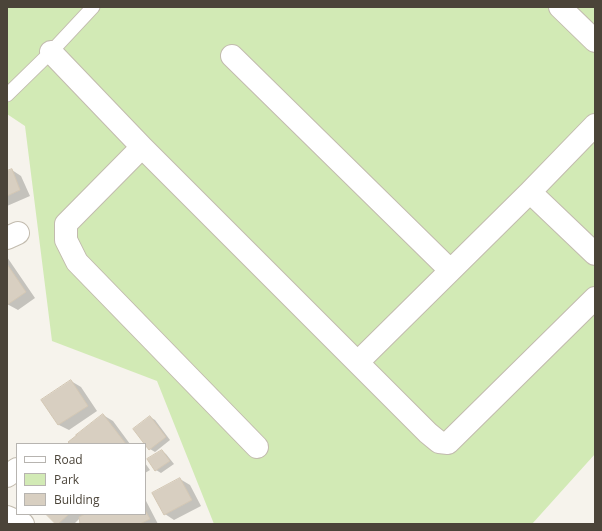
<!DOCTYPE html>
<html>
<head>
<meta charset="utf-8">
<style>
  body { margin:0 }
  #map { position:relative; width:602px; height:531px; overflow:hidden; background:#f6f3ec; font-family:"Open Sans",sans-serif }
  canvas { display:block }
  .frame { position:absolute; inset:0; border:8px solid #4b4439; pointer-events:none }
  .legend { position:absolute; left:16px; top:443px; width:130px; height:72px; box-sizing:border-box; background:#fff; border:1px solid #b7b4b0; margin:0; padding:5px 7px; list-style:none; font-size:12px; color:#4b4439 }
  .legend li { display:flex; align-items:center; gap:8px; height:20px }
  .legend b { width:20px; border:1px solid #b7b4b0 }
</style>
</head>
<body>
<div id="map">
<canvas width="602" height="531"></canvas>
<div class="frame"></div>
<ul class="legend">
<li><b style="height:5px;background:#fff"></b>Road</li>
<li><b style="height:11px;background:#d2eab5"></b>Park</li>
<li><b style="height:11px;background:#d8cfc1"></b>Building</li>
</ul>
</div>
<script>
const g = document.querySelector('canvas').getContext('2d');
g.lineJoin = 'round';
function fill(path, color) { g.fillStyle = color; g.fill(path, 'evenodd'); }
function trace(path, color, width, dash) { g.strokeStyle = color; g.lineWidth = width; g.lineCap = dash ? 'butt' : 'round'; g.setLineDash(dash || []); g.stroke(path); }
const green = new Path2D(`
  M7 7H595V454L532 524H214L157 381 52 341 25 126 7 114Z`);
const shadow = new Path2D(`
  M12 170 21 176 30 196 7 206V172Z
  M7 257 35 298 18 310 7 304Z
  M71 381 81 387 97 411 69 430 59 425 42 400Z
  M103 415 113 421 130 444H71Z
  M150 417 155 420 170 440 155 452 150 449 135 429Z
  M162 451 166 454 174 464 161 473 156 470Z
  M145 463 150 470 145 473Z
  M180 479 190 485 201 506 174 520 165 514Z
  M145 499 158 524H81L80 518 74 524H57L47 514H84L82 516 87 514H145Z`);
const building = new Path2D(`
  M12 169 20 190 7 196V171Z
  M7 264 26 292 7 305Z
  M71 380 88 406 58 425 41 400Z
  M103 414 126 444H70L68 442 77 435H76Z
  M150 416 166 437 149 450 133 429Z
  M162 450 170 461 155 471 147 459Z
  M180 478 192 500 164 515 152 493Z
  M145 510 150 519 140 524H80L79 517 85 514H145Z
  M46 514H69L58 524H56Z`);
const lane = new Path2D(`
  M7 95 51 52 93 7`);
const street = new Path2D(`
  M560 7 595 41
  M51 52 142 147 428 433 439 442 448 443 595 298
  M232 56 450 270
  M142 147 66 224V240L77 262 257 447
  M530 192 595 254
  M7 238 18 233
  M358 362 530 192 595 125
  M7 476 17 469
  M7 517 23 524`);
fill(green, '#d2eab5');
fill(shadow, '#0003');
fill(building, '#d8cfc1');
trace(building, '#d3c7b4', 1);
trace(lane, '#c2bbae', 15);
trace(street, '#c2bbae', 24);
trace(lane, '#fff', 13);
trace(street, '#fff', 22);
</script>
</body>
</html>
